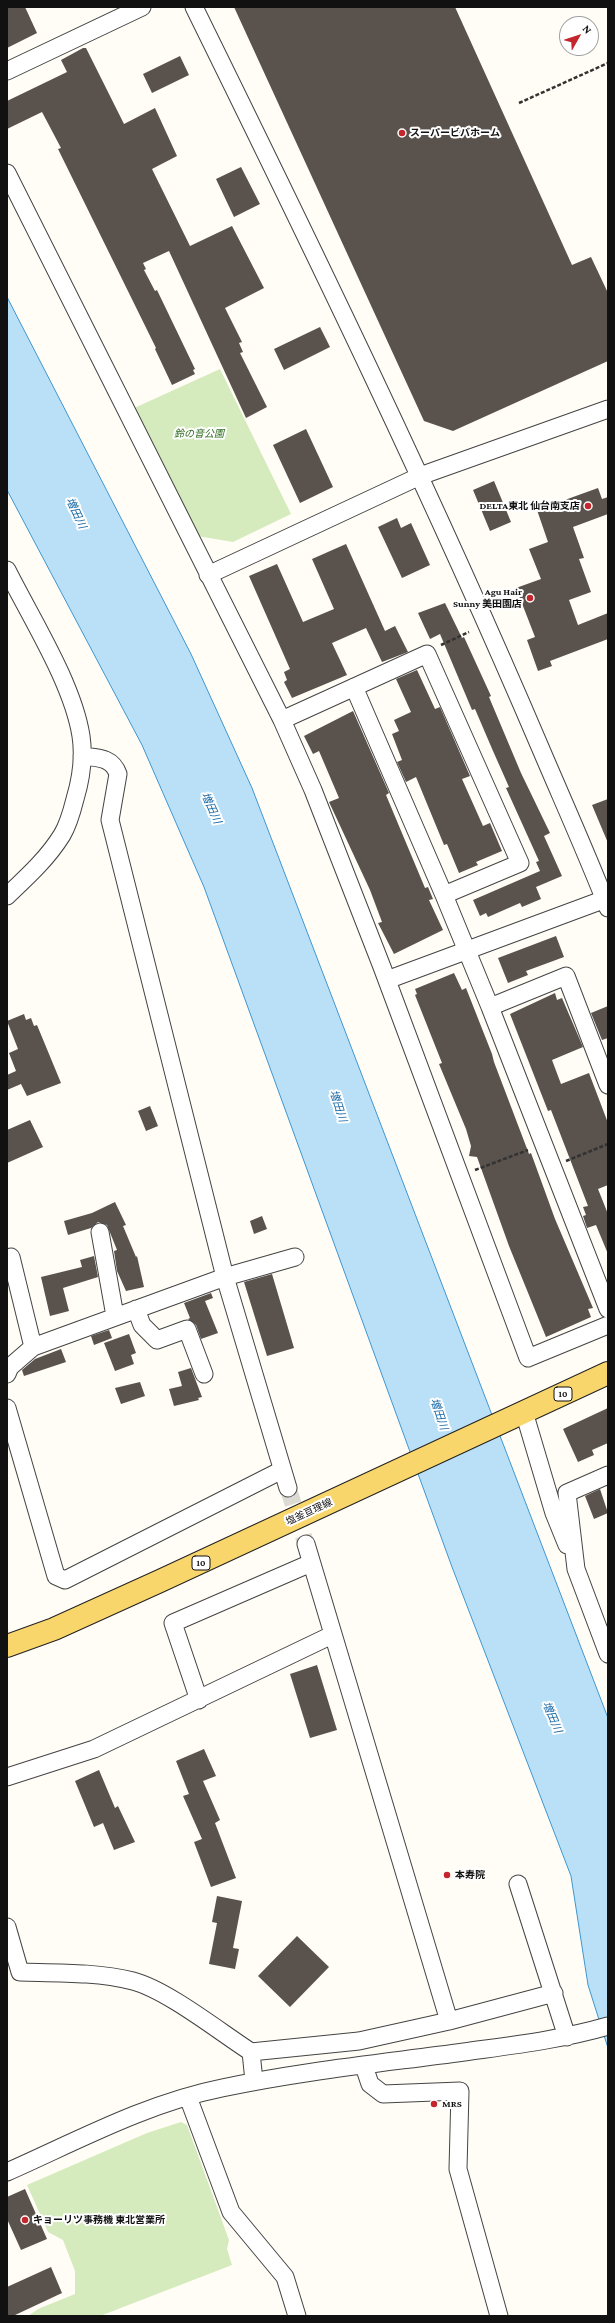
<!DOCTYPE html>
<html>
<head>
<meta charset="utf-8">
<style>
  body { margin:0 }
  #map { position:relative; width:615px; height:2323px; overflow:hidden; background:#fffdf5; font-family:"Crimson Pro",serif }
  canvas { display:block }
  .frame { position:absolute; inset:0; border:8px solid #111; pointer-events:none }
  .north { position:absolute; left:559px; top:16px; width:40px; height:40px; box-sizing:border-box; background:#fff; border:1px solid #a0a0a0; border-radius:50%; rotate:51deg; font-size:11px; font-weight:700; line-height:16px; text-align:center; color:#111 }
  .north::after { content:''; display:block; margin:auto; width:14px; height:18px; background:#c4262e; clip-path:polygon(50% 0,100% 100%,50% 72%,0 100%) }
</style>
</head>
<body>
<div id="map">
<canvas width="615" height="2323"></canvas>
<div class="frame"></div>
<div class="north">N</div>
</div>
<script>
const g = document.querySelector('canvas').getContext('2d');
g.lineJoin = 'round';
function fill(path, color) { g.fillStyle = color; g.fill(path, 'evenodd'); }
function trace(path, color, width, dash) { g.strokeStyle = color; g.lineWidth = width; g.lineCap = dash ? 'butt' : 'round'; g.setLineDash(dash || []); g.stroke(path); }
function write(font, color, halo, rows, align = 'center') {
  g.font = font + ' "Crimson Pro","Noto Sans JP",serif'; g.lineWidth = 4; g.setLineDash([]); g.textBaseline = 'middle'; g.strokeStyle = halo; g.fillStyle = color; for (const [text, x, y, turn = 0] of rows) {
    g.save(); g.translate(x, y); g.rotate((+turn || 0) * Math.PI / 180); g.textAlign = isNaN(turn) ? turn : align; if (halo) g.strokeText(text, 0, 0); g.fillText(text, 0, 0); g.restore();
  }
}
const green = new Path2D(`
  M220 369 291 514 233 542 197 536 132 409Z
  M181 2122 187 2125 229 2240 227 2249 232 2265 100 2316H28L38 2309 75 2294V2271L63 2240 48 2232 27 2185 147 2133Z`);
const water = new Path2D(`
  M7 297 191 654 252 788 608 1718V2048L588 1985 571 1876 452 1567 204 887 142 745 7 490Z`);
const building = new Path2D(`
  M7 7H25L37 33 7 48Z
  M234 7H455L572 265 591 257 608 293V361L453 431 424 421Z
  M83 48H86L124 124 155 108 177 156 152 169 190 246 232 226 264 288 225 308 242 342 239 343 243 352 240 353 267 407 246 418 169 251 143 263 146 269 144 270 155 291 157 290 195 369 193 370 195 374 172 385 155 349 156 348 58 149 61 148 42 112 7 129V101L67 72 61 60Z
  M180 56 189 75 152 93 143 74Z
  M241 167 260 204 234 217 216 179Z
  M320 327 330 347 284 370 274 349Z
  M306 429 333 487 300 503 273 445Z
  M494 481 511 522 490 531 473 490Z
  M598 488 602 499 608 497V514L573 527 584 558 579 559 591 592 569 600 578 625 608 613V639L550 661 552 666 538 671 527 640 535 637 516 588 541 579 529 549 548 542 537 510Z
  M397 518 401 528 411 523 430 565 402 578 378 527Z
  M346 544 385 631 395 626 408 652 382 662 366 628 332 643 347 675 292 698 284 682 287 680 284 672 290 669 249 576 277 564 303 622 334 609 312 559Z
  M445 603 462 638 464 637 491 696 489 697 521 773 550 833 544 836 562 876 536 887 541 899 522 907 520 903 488 917 486 913 480 916 473 900 540 871 536 862 539 861 506 788 509 787 493 751 475 709 472 710 440 634 430 639 418 613Z
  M417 670 435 709 440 707 470 776 462 779 483 826 490 823 502 851 476 862 478 865 459 873 447 844 444 845 416 777 406 782 397 762 402 760 392 734 399 731 394 720 411 712 396 679Z
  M353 711 389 793 386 795 425 888 428 887 433 899 429 900 443 930 394 954 378 923 382 922 370 890 329 802 339 798 319 751 313 754 304 736Z
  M608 799V843L592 805Z
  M556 936 564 957 526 971 528 975 508 983 498 958Z
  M454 973 462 990 466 988 492 1054 494 1062 529 1154 531 1153 555 1219 593 1308 588 1309 591 1317 546 1337 509 1246 477 1157 469 1156 471 1146 466 1129 439 1064 442 1063 415 995 417 994 415 989Z
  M555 993 557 1000 562 998 583 1047 552 1060 561 1084 589 1073 608 1123V1185L598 1189 608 1214V1254L596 1225 587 1228 583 1216 586 1215 583 1207 588 1206 551 1110 548 1111 510 1014Z
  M608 1006V1038L602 1040 591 1013Z
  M24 1014 26 1020 31 1018 34 1026 37 1025 61 1083 27 1096 21 1084 7 1090V1075L16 1071 9 1053 18 1049 7 1021Z
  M150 1106 158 1126 146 1131 138 1111Z
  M30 1120 43 1147 7 1163V1130Z
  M115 1202 126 1225 123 1226 136 1257 137 1256 144 1287 126 1291 117 1271 114 1251 117 1250 107 1225 98 1222 91 1228 68 1235 64 1221 92 1213Z
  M262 1216 267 1229 254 1234 250 1221Z
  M94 1256 98 1277 63 1288 69 1311 50 1316 41 1277 82 1267 80 1260Z
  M272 1274 294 1348 267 1356 244 1282Z
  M211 1293 213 1298 205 1301 218 1333 201 1339 196 1325 188 1319 190 1318 184 1303Z
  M109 1330 112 1338 94 1345 91 1336Z
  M129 1334 136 1353 131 1355 134 1364 115 1371 104 1343Z
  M61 1349 66 1362 24 1376 22 1370 35 1359Z
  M191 1368 202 1397 198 1398 199 1400 174 1406 169 1389 182 1386 178 1372Z
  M140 1382 145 1396 121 1404 115 1388Z
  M608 1408V1443L592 1450 594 1455 578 1462 563 1429Z
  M600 1489 608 1513 594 1519 585 1496Z
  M317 1665 337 1730 310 1738 290 1674Z
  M204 1749 216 1776 203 1781 220 1820 215 1823 236 1878 211 1887 194 1842 202 1839 183 1796 189 1794 176 1761Z
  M99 1770 115 1808 118 1806 135 1842 114 1850 103 1823 94 1827 75 1781Z
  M217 1896 242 1901 233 1948 239 1949 235 1969 209 1964 217 1923 212 1922Z
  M297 1936 329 1967 290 2007 258 1976Z
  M25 2189 47 2239 21 2250 7 2219V2197Z
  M51 2267 62 2293 13 2316H7V2287Z`);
const minorTunnel = new Path2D(`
  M288 1488 306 1544`);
const path = new Path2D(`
  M519 103 608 63
  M441 645 469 632
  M566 1161 608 1144
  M475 1170 528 1150`);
const minor = new Path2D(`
  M194 7C314 251 433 496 540 747 563 801 587 854 608 908
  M7 71 142 7
  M7 173 282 720 313 790 382 967 528 1358 608 1325
  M7 570C31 618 73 684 81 736 84 756 81 779 75 799 72 811 68 825 62 835 47 859 27 877 7 896
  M208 575 420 476 608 409
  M354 687 444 895
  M282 720 427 654 520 863 444 895 490 1007 566 976 608 1085
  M82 756C98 758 112 757 118 774L110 820 225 1277 288 1488
  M387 980 608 898
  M490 1007 608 1309
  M100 1232 115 1316
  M11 1257 33 1347
  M136 1309 142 1325 157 1340 187 1329 204 1374
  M7 1374 10 1367 33 1347 225 1277 295 1257
  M7 1408 56 1576 65 1580 282 1470
  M524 1412 554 1513 567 1545
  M608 1475 567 1493 576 1569 608 1654
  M306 1544 449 2021
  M199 1700 173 1623 311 1563
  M7 1777 94 1749 332 1635
  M518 1884 567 2037
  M7 1927 20 1972C57 1973 97 1972 133 1981 167 1990 220 2032 251 2052L254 2081
  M251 2052 359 2041 449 2021 554 1993
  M364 2066 370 2084 383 2094 460 2091 458 2169 499 2316
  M188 2097 231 2212 285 2277 297 2316
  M7 2172C77 2141 147 2103 222 2088 301 2071 383 2063 464 2052 514 2045 559 2040 608 2026`);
const major = new Path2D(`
  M7 1646 54 1629 160 1581 608 1373`);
const markers = [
  [402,133,4,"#c4262e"],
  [588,506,4,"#c4262e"],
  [530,598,4,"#c4262e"],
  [447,1875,4,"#c4262e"],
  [434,2104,4,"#c4262e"],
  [25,2220,4,"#c4262e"]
];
const shields = [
  [563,1394,18],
  [201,1563,18]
];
const shieldNames = [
  ["10",563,1394],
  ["10",201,1563]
];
const poiNames = [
  ["スーパービバホーム",410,133],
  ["DELTA東北 仙台南支店",580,506,"right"],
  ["Agu Hair",522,592,"right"],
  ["Sunny 美田園店",522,604,"right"],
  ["本寿院",455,1875],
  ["MRS",442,2104],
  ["キョーリツ事務機 東北営業所",33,2220]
];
const parkNames = [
  ["鈴の音公園",199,434]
];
const streetNames = [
  ["塩釜亘理線",309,1512,-25]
];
const waterNames = [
  ["増田川",76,513,65],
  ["増田川",211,808,66],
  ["増田川",338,1106,72],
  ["増田川",439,1414,71],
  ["増田川",552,1717,67]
];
fill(green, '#d5ebbd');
fill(water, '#b9e0f7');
trace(water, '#3f96cf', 1);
fill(building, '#5a524d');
trace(minorTunnel, '#dbdad3', 17, [17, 8]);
trace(minor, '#444', 19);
trace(major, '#222', 24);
trace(path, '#333', 2.5, [4, 2]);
trace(minor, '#fff', 17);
trace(major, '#f9d66b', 22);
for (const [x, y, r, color] of markers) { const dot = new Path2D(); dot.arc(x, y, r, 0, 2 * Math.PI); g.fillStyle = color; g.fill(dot); trace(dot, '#fff', 1.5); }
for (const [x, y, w] of shields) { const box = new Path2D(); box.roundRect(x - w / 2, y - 7, w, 14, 3); g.fillStyle = '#fff'; g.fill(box); trace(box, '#111', 1); }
write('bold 9px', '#111', null, shieldNames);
write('bold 10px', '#111', '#fff', poiNames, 'left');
write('italic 10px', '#2f6b1f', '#fff', parkNames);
write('10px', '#111', '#fff', streetNames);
write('italic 11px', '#1768a6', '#fff', waterNames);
</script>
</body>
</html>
